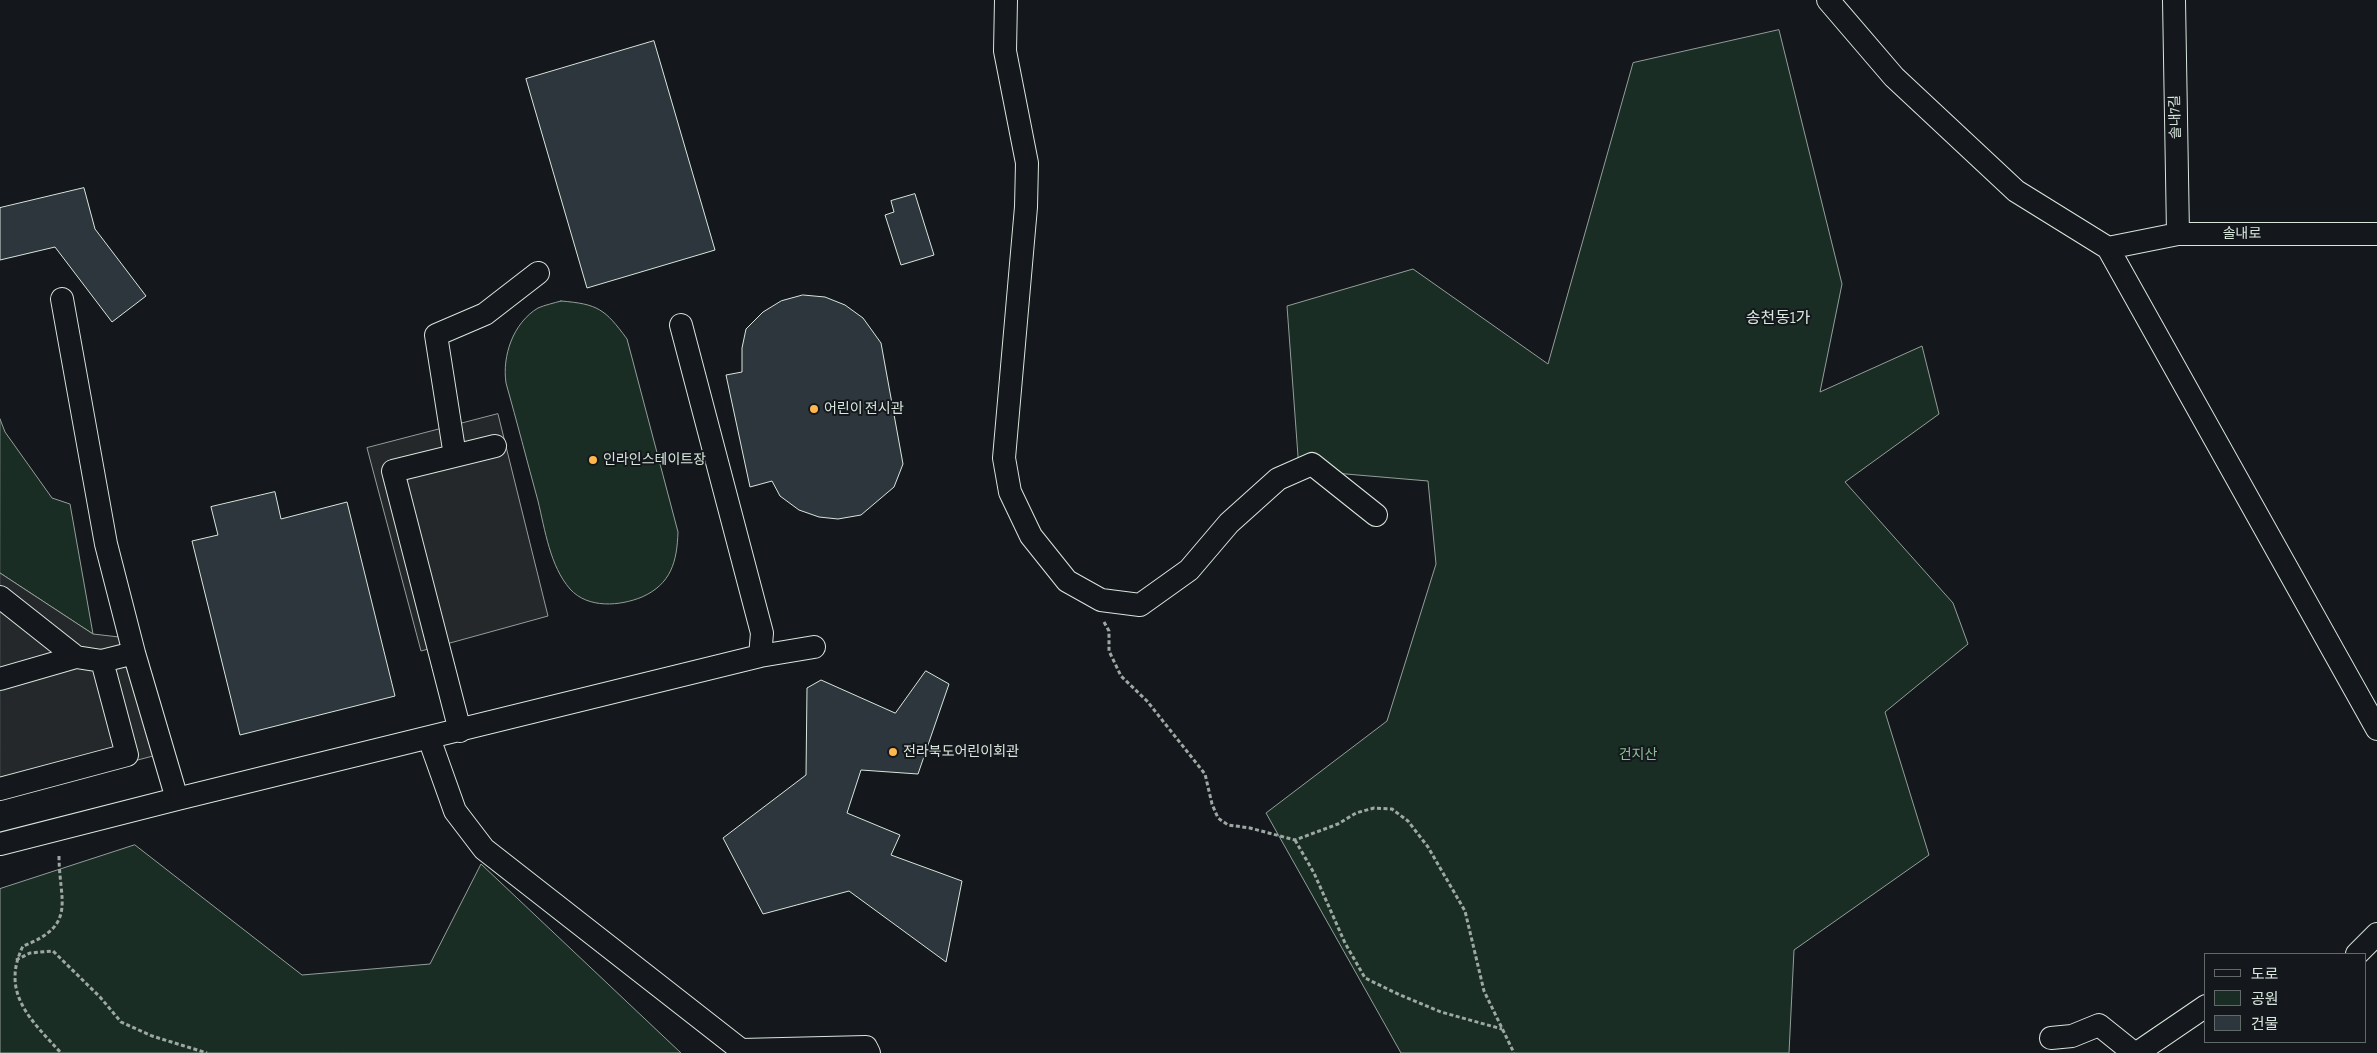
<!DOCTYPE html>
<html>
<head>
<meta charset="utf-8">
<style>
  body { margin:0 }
  #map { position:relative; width:2377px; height:1053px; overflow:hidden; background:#14181c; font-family:"Sofia Sans Condensed","Noto Sans KR",sans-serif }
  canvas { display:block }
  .legend { position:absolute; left:2204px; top:953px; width:162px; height:90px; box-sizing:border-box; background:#14181c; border:1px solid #626a69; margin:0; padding:6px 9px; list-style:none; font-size:15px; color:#d8e6dc }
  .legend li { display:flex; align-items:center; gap:10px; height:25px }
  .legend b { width:25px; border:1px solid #626a69 }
</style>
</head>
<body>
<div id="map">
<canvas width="2377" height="1053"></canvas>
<ul class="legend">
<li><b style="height:6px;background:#14181c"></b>도로</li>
<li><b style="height:14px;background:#1a2d24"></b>공원</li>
<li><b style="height:14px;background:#2c363c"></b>건물</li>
</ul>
</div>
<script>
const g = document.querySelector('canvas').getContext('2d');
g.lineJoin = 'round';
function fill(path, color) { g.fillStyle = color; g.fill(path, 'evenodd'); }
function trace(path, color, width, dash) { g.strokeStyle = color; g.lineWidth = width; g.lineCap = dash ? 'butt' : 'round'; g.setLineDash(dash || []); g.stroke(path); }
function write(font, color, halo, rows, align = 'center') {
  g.font = font + ' "Sofia Sans Condensed","Noto Sans KR",sans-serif'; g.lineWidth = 4; g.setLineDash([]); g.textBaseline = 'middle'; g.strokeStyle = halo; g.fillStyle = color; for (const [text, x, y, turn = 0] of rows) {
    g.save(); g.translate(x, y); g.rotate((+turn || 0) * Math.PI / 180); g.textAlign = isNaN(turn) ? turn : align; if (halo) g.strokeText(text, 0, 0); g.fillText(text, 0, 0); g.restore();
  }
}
const green = new Path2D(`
  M1779 30 1842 284 1820 392 1922 346 1939 414 1845 482 1953 603 1968 644 1885 712 1929 855 1794 950 1789 1053H1401L1266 813 1387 721 1436 564 1428 481 1299 470 1287 306 1413 269 1548 364 1633 63Z
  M561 301C598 304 605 309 627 339L678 532C677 562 671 584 642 597 620 606 588 609 570 589 550 566 545 530 538 501 527 461 517 422 506 383 502 356 513 323 538 308 545 305 554 303 561 301Z
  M0 419 5 432 52 498 70 504 93 634 0 573Z
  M135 845 302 975 430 964 481 864 681 1053H0V889Z`);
const parking = new Path2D(`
  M498 414 548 616 421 651 367 448Z
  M0 573 93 634 119 637 153 756 0 796Z`);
const building = new Path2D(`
  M654 41 715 250 587 288 526 79Z
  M84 188 95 229 146 296 112 322 55 247 0 260V208Z
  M915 194 934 255 901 265 885 215 894 212 891 201Z
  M803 295 825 297 845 305 863 318 881 343 903 464 894 487 861 515 838 519 819 517 799 510 780 496 772 481 750 487 726 375 742 372V348L746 329 763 312 781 301Z
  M275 492 281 519 347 502 395 696 240 735 192 541 218 535 211 507Z
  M926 671 949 684 918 774 861 770 847 813 900 835 891 855 962 881 946 962 849 891 763 914 723 838 806 775 807 688 821 680 895 713Z`);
const path = new Path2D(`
  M1104 622 1109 631V651L1121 676 1147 701 1205 774 1212 804 1218 818 1228 825 1250 828 1295 840 1338 824 1356 813 1374 808 1392 809 1408 821 1428 847 1465 911 1484 991 1514 1053
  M1295 840 1314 873 1345 943 1365 978 1400 995 1441 1012 1502 1029
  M59 856C59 901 78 925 23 946 0 993 31 1020 61 1053
  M16 960 30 953 53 951 100 997 121 1022 152 1036 207 1053`);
const minor = new Path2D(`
  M1006 0 1005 51 1027 163 1026 207 1004 458 1010 492 1031 536 1067 581 1101 600 1140 605 1189 570 1229 523 1278 479 1312 464 1376 515
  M1828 0 1894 77 2016 191 2108 248 2377 729
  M2174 0 2178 234
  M2108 248 2178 234H2377
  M62 299 106 544 134 653
  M681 325 762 633 760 656 814 647
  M455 456 436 335 485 314 538 273
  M0 597 76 657
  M0 679 76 657 102 661 134 653 177 799
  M460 731 393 471 495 446
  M429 738 455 811 484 849 741 1050 866 1047 869 1053
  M0 789 127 755 102 661
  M0 844 177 799 760 656
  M2357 954 2377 934
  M2051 1038 2072 1036 2099 1025 2134 1053
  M2137 1053 2206 1006`);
const markers = [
  [814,409,5,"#ffb74d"],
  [593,460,5,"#ffb74d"],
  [893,752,5,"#ffb74d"]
];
const streetNames = [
  ["솔내7길",2176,117,-91],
  ["솔내로",2242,234]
];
const poiNames = [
  ["어린이 전시관",824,409],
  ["인라인스테이트장",603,460],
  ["전라북도어린이회관",903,752]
];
const parkNames = [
  ["건지산",1638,755]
];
const quarterNames = [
  ["송천동1가",1778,319]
];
fill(green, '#1a2d24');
trace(green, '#939e99', 1);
fill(parking, '#24282b');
trace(parking, '#939e99', 1);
fill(building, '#2c363c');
trace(building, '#d8e6dc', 1);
trace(minor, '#d8e6dc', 24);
trace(path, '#9da8a2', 3, [4, 2.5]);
trace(minor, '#14181c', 22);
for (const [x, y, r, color] of markers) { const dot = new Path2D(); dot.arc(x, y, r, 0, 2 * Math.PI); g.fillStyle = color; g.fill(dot); trace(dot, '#14181c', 2); }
write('14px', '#d8e6dc', '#14181c', streetNames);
write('14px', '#d8e6dc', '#14181c', poiNames, 'left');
write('14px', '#8ac095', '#14181c', parkNames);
write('16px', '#d8e6dc', '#14181c', quarterNames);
</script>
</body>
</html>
